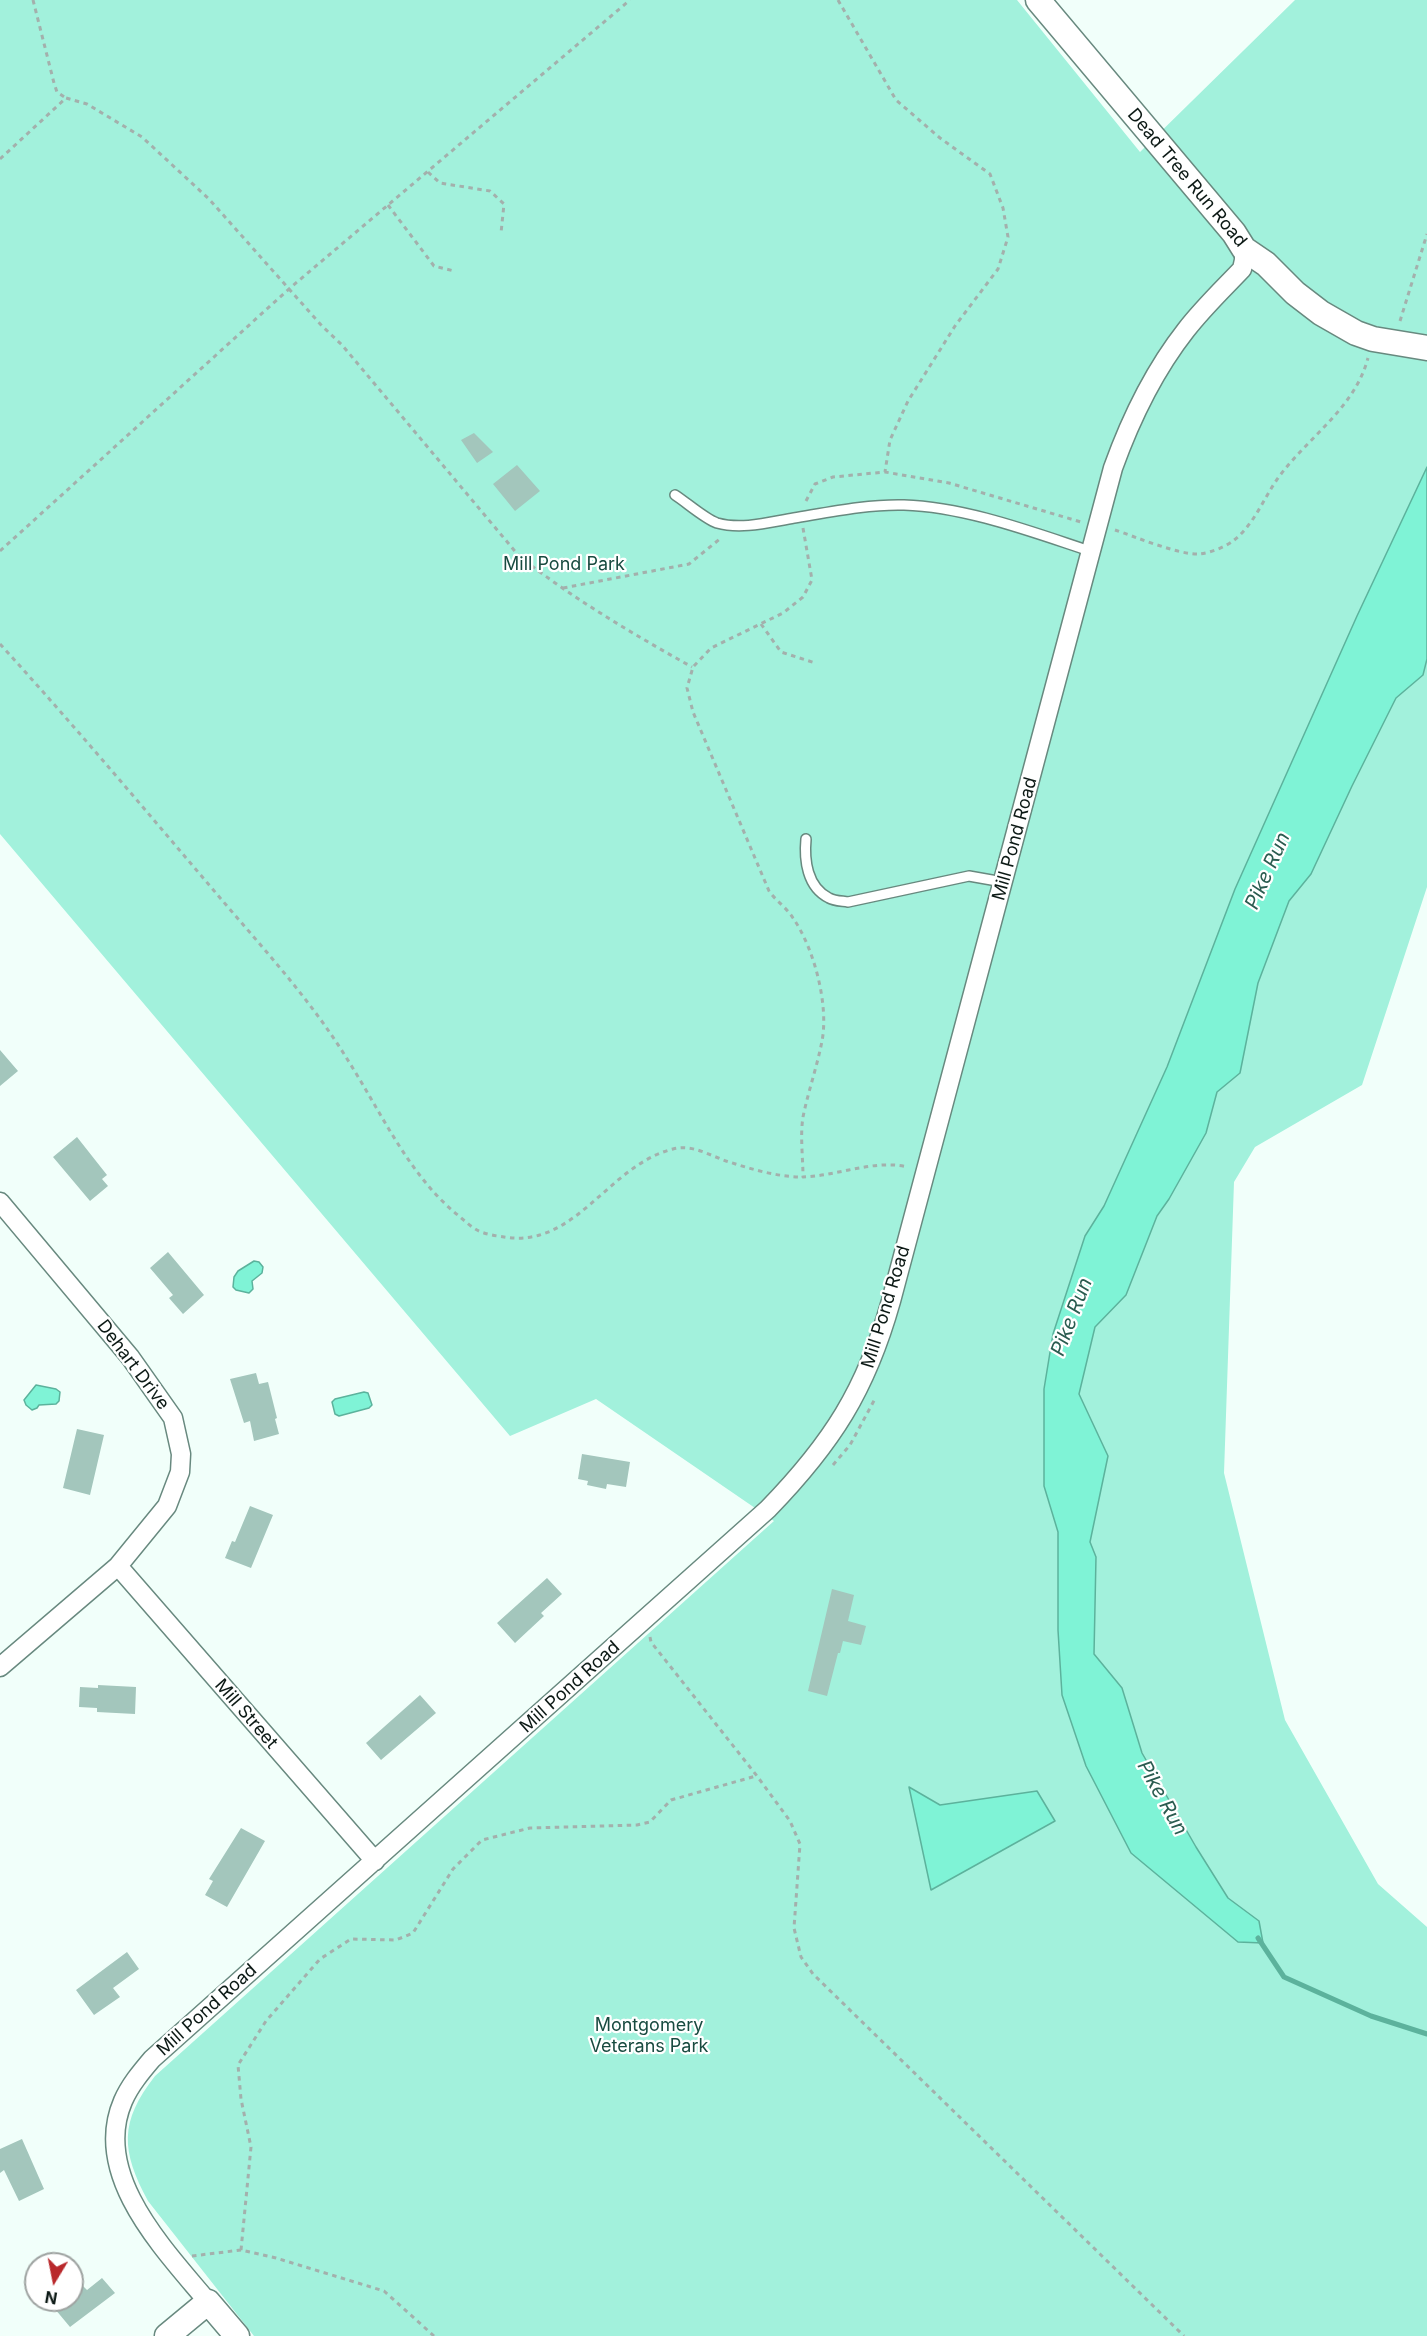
<!DOCTYPE html>
<html>
<head>
<meta charset="utf-8">
<style>
  body { margin:0 }
  #map { position:relative; width:1427px; height:2336px; overflow:hidden; background:#f1fffa; font-family:Inter,sans-serif }
  canvas { display:block }
  .north { position:absolute; left:24px; top:2252px; width:60px; height:60px; box-sizing:border-box; background:#fff; border:2px solid #9ea3a1; border-radius:50%; rotate:190deg; font-size:16px; font-weight:700; line-height:24px; text-align:center; color:#0c1915 }
  .north::after { content:''; display:block; margin:auto; width:21px; height:27px; background:#b9292c; clip-path:polygon(50% 0,100% 100%,50% 72%,0 100%) }
</style>
</head>
<body>
<div id="map">
<canvas width="1427" height="2336"></canvas>
<div class="north">N</div>
</div>
<script>
const g = document.querySelector('canvas').getContext('2d');
g.lineJoin = 'round';
function fill(path, color) { g.fillStyle = color; g.fill(path, 'evenodd'); }
function trace(path, color, width, dash) { g.strokeStyle = color; g.lineWidth = width; g.lineCap = dash ? 'butt' : 'round'; g.setLineDash(dash || []); g.stroke(path); }
function write(font, color, halo, rows, align = 'center') {
  g.font = font + ' Inter,sans-serif'; g.lineWidth = 4.5; g.setLineDash([]); g.textBaseline = 'middle'; g.strokeStyle = halo; g.fillStyle = color; for (const [text, x, y, turn = 0] of rows) {
    g.save(); g.translate(x, y); g.rotate((+turn || 0) * Math.PI / 180); g.textAlign = isNaN(turn) ? turn : align; if (halo) g.strokeText(text, 0, 0); g.fillText(text, 0, 0); g.restore();
  }
}
const green = new Path2D(`
  M0 0H1017L1140 152 1295 0H1427V887L1362 1085 1255 1147 1234 1182 1224 1473 1285 1720 1378 1884 1427 1927V2336H254L148 2201C121 2151 119 2122 155 2076L774 1521 596 1399 510 1436 0 834Z`);
const water = new Path2D(`
  M1427 467V659L1423 675 1396 698 1352 786 1311 874 1289 901 1258 983 1240 1073 1217 1092 1206 1133 1169 1199 1157 1216 1126 1295 1095 1327 1079 1394 1108 1456 1090 1542 1096 1557 1094 1654 1122 1688 1142 1753 1196 1847 1228 1898 1259 1921 1263 1943 1238 1942 1131 1853 1086 1766 1062 1695 1058 1630V1532L1044 1486V1389L1053 1334 1085 1236 1104 1206 1167 1067 1235 889 1357 616Z
  M254 1261 259 1262 263 1267 262 1273 252 1281 253 1289 249 1293 236 1290 233 1287 234 1277 238 1271Z
  M36 1385 56 1389 60 1392 59 1401 56 1404 39 1405 37 1408 32 1410 26 1405 24 1400Z
  M364 1392 368 1393 372 1405 369 1408 339 1416 335 1414 332 1402 335 1399Z
  M909 1787 940 1805 1037 1791 1055 1821 931 1890Z`);
const stream = new Path2D(`
  M1258 1938 1284 1977 1371 2016 1427 2034`);
const building = new Path2D(`
  M474 433 493 452 477 463 461 440Z
  M517 465 540 491 515 511 493 484Z
  M0 1050 18 1071 0 1086Z
  M77 1137 107 1175 102 1179 108 1186 90 1201 53 1157Z
  M168 1252 204 1295 183 1314 169 1298 173 1295 150 1268Z
  M256 1373 259 1384 268 1382 277 1418 275 1419 279 1434 254 1441 250 1421 244 1423 230 1379Z
  M77 1429 104 1435 90 1495 63 1488Z
  M582 1454 630 1462 626 1487 607 1484 606 1489 587 1485 588 1481 578 1479Z
  M250 1506 273 1515 251 1568 225 1558 232 1541 235 1542Z
  M547 1578 562 1594 541 1613 544 1616 515 1643 497 1623Z
  M832 1589 854 1595 848 1621 866 1626 861 1645 843 1641 840 1653H838L827 1696 808 1691Z
  M98 1685 136 1687 135 1714 97 1712V1708L79 1707 80 1687 98 1688Z
  M420 1695 436 1713 381 1760 366 1743Z
  M241 1828 265 1841 227 1907 205 1895 213 1881 209 1879Z
  M127 1952 139 1969 113 1988 120 1997 94 2015 76 1990Z
  M22 2139 44 2189 19 2201 4 2170 0 2173V2149Z
  M102 2278 115 2293 70 2327 55 2309 66 2300H72V2295L83 2286 87 2290Z`);
const path = new Path2D(`
  M33 0 54 83 57 92 66 98
  M838 0 896 100 940 138 990 174 1003 208 1008 237 998 269 955 326 908 401 890 440 885 472
  M0 159 66 98 87 104 142 137 209 199 322 326 342 345 519 556C572 598 633 634 692 667
  M428 172 440 183 490 191 504 204 501 233
  M388 205 434 266 454 271
  M1400 321 1427 234
  M806 501 815 484 833 477 885 472 949 483 1081 522
  M803 528 812 580 803 597 783 613 711 648 693 667 687 688 693 712 769 891C776 901 787 908 793 918 814 948 829 1005 822 1041 817 1067 808 1092 803 1117 800 1136 803 1158 803 1177 837 1176 874 1159 908 1167
  M1115 530C1136 537 1179 555 1199 554 1210 553 1225 547 1233 541 1256 523 1264 496 1281 474 1311 435 1355 407 1368 358
  M0 551 290 288 630 0
  M563 588 689 564 721 538
  M761 624 781 652 815 663
  M0 644C72 723 141 805 210 886 258 943 310 998 349 1062 382 1114 410 1177 459 1216 465 1221 471 1227 477 1230 484 1234 496 1236 504 1237 576 1249 608 1165 673 1149 692 1144 709 1155 726 1161 751 1169 777 1177 803 1177
  M833 1465 850 1445 876 1397
  M650 1637 651 1642 757 1776 790 1821 800 1844 794 1928 801 1957 813 1974 1184 2336
  M241 2250 251 2147 241 2099 238 2065 266 2021 320 1959 351 1939 396 1940 413 1933 453 1869 482 1840 530 1828 637 1825 650 1822 671 1800 756 1776
  M192 2256 241 2250 276 2258 384 2291 434 2336`);
const lane = new Path2D(`
  M675 495C686 502 705 519 717 523 742 530 770 522 794 518 830 512 868 504 904 505 966 507 1032 532 1090 551
  M806 839C804 860 807 887 829 898 834 901 842 901 848 902L969 876 1003 882`);
const street = new Path2D(`
  M0 1202 130 1357 173 1418 181 1454 180 1472 167 1506 118 1566 0 1667
  M118 1566 375 1861
  M208 2302C164 2249 91 2175 123 2101 130 2085 141 2072 152 2059L768 1509C832 1443 866 1390 891 1301L1113 468C1131 418 1153 372 1186 330 1203 308 1223 289 1242 269L1244 260V249`);
const secondary = new Path2D(`
  M1038 0 1234 233 1244 249 1266 264 1295 293 1321 313 1356 333 1373 339 1427 348
  M167 2336 208 2302 237 2336`);
const streetNames = [
  ["Dead Tree Run Road",1187,178,50],
  ["Mill Pond Road",1015,839,-75],
  ["Mill Pond Road",886,1307,-73],
  ["Dehart Drive",133,1365,53],
  ["Mill Pond Road",570,1687,-42],
  ["Mill Street",246,1714,49],
  ["Mill Pond Road",207,2010,-42]
];
const parkNames = [
  ["Mill Pond Park",564,565],
  ["Montgomery",649,2026],
  ["Veterans Park",649,2047]
];
const waterNames = [
  ["Pike Run",1268,871,-66],
  ["Pike Run",1072,1317,-69],
  ["Pike Run",1162,1798,61]
];
fill(green, '#a2f1dc');
fill(water, '#7ff3d6');
trace(water, '#5cb29c', 1.5);
trace(stream, '#5cb29c', 5);
fill(building, '#a3c6bc');
trace(lane, '#68897f', 12);
trace(street, '#68897f', 21);
trace(secondary, '#68897f', 27);
trace(path, '#a3b0ac', 3, [4.5, 4.5]);
trace(lane, '#fff', 9);
trace(street, '#fff', 18);
trace(secondary, '#fff', 24);
write('18px', '#0c1915', '#fff', streetNames);
write('18px', '#184b40', '#fff', parkNames);
write('italic 20px', '#2a5c50', '#fff', waterNames);
</script>
</body>
</html>
